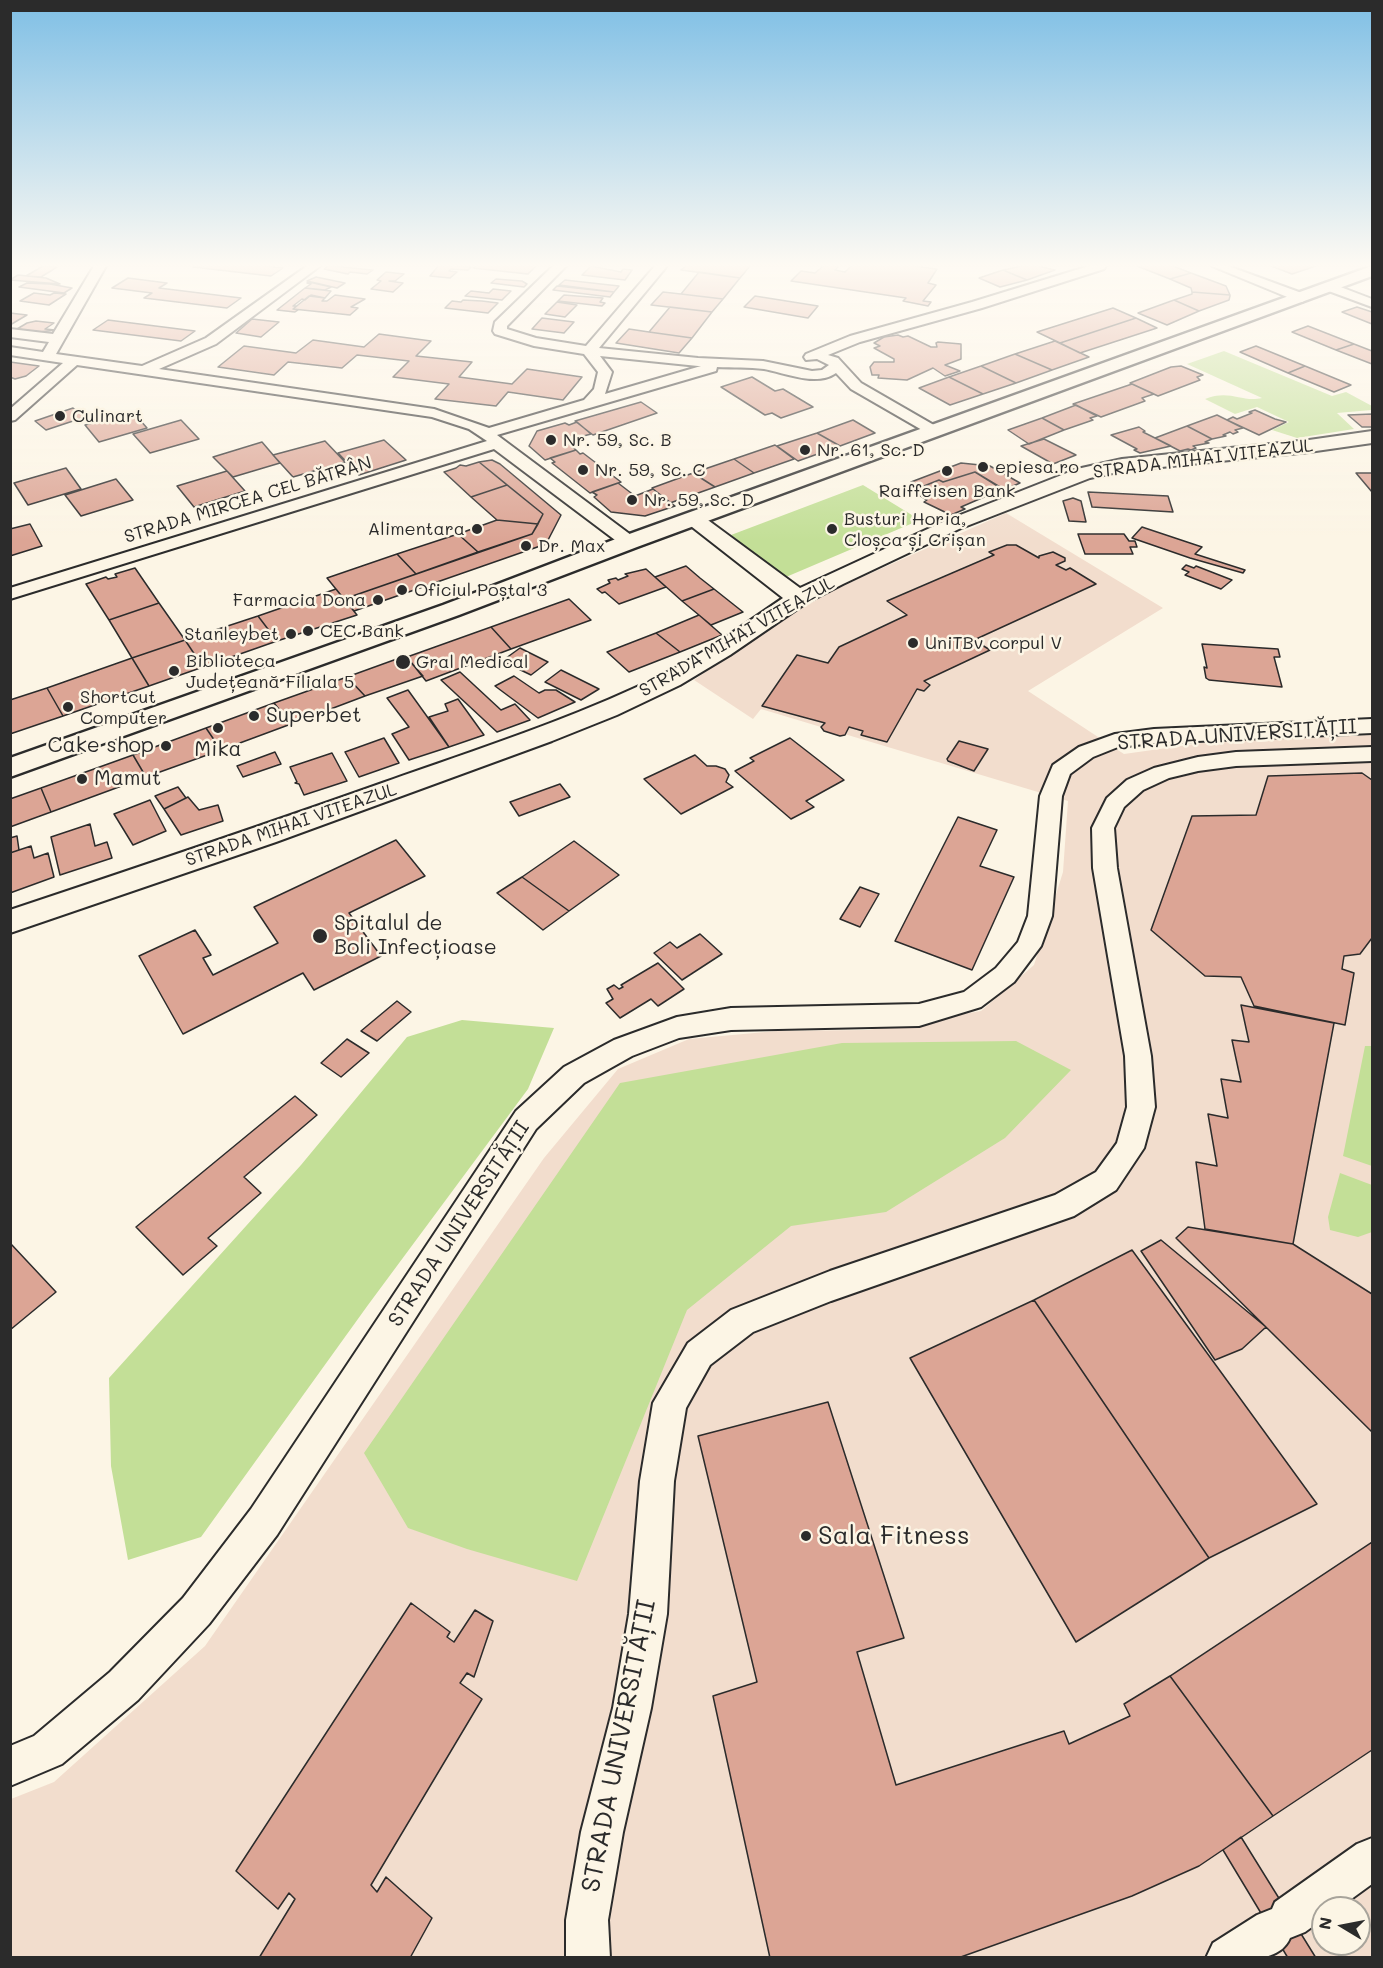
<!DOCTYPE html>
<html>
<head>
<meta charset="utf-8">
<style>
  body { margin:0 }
  #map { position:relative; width:1383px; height:1968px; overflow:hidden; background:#fcf5e5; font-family:Mali,sans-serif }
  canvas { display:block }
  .frame { position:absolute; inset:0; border:12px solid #2b2b2b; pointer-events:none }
  .north { position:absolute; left:1311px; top:1896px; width:60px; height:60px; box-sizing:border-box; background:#fcf5e5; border:2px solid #a8a49b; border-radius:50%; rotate:280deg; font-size:16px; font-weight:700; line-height:24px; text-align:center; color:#2b2b2b }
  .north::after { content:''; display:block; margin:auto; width:21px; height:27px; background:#2b2b2b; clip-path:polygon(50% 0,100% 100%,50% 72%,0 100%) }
</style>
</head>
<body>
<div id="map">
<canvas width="1383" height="1968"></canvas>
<div class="frame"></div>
<div class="north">N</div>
</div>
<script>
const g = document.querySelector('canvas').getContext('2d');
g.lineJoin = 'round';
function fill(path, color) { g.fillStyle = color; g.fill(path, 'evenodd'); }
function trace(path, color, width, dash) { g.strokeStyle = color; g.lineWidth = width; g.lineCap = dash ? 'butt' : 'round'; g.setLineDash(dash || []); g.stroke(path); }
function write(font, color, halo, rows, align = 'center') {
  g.font = font + ' Mali,sans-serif'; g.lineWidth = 5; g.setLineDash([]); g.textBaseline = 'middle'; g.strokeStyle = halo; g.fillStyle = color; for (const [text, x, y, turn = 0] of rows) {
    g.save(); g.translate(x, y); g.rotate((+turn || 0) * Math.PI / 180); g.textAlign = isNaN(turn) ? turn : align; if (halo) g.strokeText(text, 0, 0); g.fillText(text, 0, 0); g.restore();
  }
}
const built = new Path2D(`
  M1006 513 1163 608 1028 691 1124 754 1216 741 1372 735V1957L11 1958V1799L54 1782 205 1646 544 1158 618 1069 689 1039 776 1031 868 1030 981 1011 1034 965 1063 872 1068 801 761 709 753 719 694 680 797 606ZM1323 1908H1359V1944H1323Z`);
const green = new Path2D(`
  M1224 351 1332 396 1346 392 1372 406V410L1337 413 1354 429 1297 438 1272 430 1289 422 1257 407 1235 414 1205 399C1230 389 1242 403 1262 398L1187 364Z
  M863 485 920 520 786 577 731 535Z
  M462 1020 554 1028 528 1089 368 1305 201 1537 128 1560 111 1466 109 1378 301 1165 407 1037Z
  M1016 1041 1071 1070 1005 1138 886 1212 791 1226 687 1310 577 1581 467 1549 408 1528 364 1453 620 1083 842 1043Z
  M1365 1046H1372V1166L1343 1156Z
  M1340 1173 1372 1185V1232L1358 1237 1330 1230 1328 1217Z`);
const building = new Path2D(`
  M43 266 57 267 41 277 26 276Z
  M195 266H265L283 268 271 276 193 267Z
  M328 266H332L373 270 367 274 350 272 348 274 324 269Z
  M438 266H457L471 267 468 270 451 269 449 271 457 272 450 278 430 276Z
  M475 266H536L528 274 473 268Z
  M591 266 621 272 623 269 632 270 625 280 582 275Z
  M686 266H750L740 278 681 270Z
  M823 266H839L835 270 845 272 851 266H914L937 269 928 283 936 285 923 301 931 302 928 306 903 301 906 298 791 281 801 271 815 273Z
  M1022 266H1038L1055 270 1027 280 1003 270Z
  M1137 266H1173L1191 273 1170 279Z
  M1271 266H1316L1292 274Z
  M1003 270 1027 280 1000 287 979 278Z
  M386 272 404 274 395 281H389L403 283 393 292 371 289 381 281 377 280Z
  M699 272 740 278 723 299 681 294Z
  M1191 273 1226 286 1230 295 1192 292 1191 288 1170 279Z
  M18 275 46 278 60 284 10 280Z
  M316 277 345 283 337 288 307 281Z
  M128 278 167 283 159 288 241 298 227 308 144 298 152 293 112 288Z
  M496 279 522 281 527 284 524 287 491 283Z
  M565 280 619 286 614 292 559 285Z
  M309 282 331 287 325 290 305 288 311 284 307 283Z
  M27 283 50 284 72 288 64 293 19 287Z
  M557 286 614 292 610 297 553 290Z
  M305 288 331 291 325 298 311 295 305 300 302 299 293 306H297L293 309 298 310 295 312 277 310Z
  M493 289 511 291 502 300 465 296 471 291 489 293Z
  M663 292 681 294 723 299 712 312 651 305Z
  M1192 292 1230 295V296L1229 300 1199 311 1174 300 1192 294Z
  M34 293 50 295 54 293 66 294 49 305 20 301Z
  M335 295 365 299 351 307 358 308 350 315 293 309 309 296 325 298 322 301H327Z
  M564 295 603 298 600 302 605 303 602 306 558 301Z
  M755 296 818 306 808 318 744 307Z
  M463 300 482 301 498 303 488 313 445 308 452 301 461 302Z
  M1174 300 1199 311 1167 325 1138 313Z
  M557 302 577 305 565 317 545 314Z
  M670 307 712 312 692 338 649 332Z
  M1357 307 1372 312V324L1342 312Z
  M1113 308 1136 318 1060 343 1037 332Z
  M10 313 27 315 10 325Z
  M542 318 574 322 564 333 532 329Z
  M1136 318 1157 328 1080 353 1060 343Z
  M252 319 279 322 261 337 236 333Z
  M108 320 195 331 181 341 93 330Z
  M36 321 54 323 45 329 55 330 40 332 17 329 27 323Z
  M1308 326 1354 344 1336 350 1292 332Z
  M629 329 649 332 692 338 679 353 616 343Z
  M379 334 431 341 416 356 472 362 459 377 512 384 527 369 582 377 563 400 508 392 496 406 435 399 449 384 393 377 409 361 357 355 342 368 288 362 274 375 218 367 244 346 296 353 313 340 364 347Z
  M898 335 903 337 908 336 931 347H937L936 343 938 342 961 344V359L945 365 960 371 945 376 933 368 907 380 878 378 879 375H872L870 367 874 362H894V359L874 348 880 346 874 343 884 337Z
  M1055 341 1089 357 1052 370 1015 354Z
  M1354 344 1372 351V364L1336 350Z
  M1256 346 1305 366 1288 373 1240 352Z
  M1015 354 1052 370 1016 383 981 366Z
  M10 362 39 366 26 376 15 379 10 377Z
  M981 366 1016 383 983 394 949 377Z
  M1181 366 1203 375 1197 377 1200 380 1158 396 1130 383 1171 367Z
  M1305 366 1351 385 1334 392 1288 373Z
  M752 377 775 391 783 389 813 407 781 418 772 413 765 415 721 387Z
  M949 377 983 394 950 405 919 388Z
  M1132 384 1154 394 1142 398 1145 401 1101 417 1073 404Z
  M641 402 657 413 593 435 575 421Z
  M1076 405 1097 416 1090 418 1093 420 1064 430 1042 418Z
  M73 408 85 417 46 430 35 421Z
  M1255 410 1275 419 1286 422 1259 435 1227 420 1233 417 1237 419 1252 413 1249 412Z
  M133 412 147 428 99 442 85 425Z
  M1372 414V427H1362L1348 415Z
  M1217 415 1243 428 1235 430 1238 432 1233 434 1230 432 1223 435 1226 436 1212 439 1187 426Z
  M1042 418 1064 430 1029 444 1008 430Z
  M181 420 199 439 150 453 133 434Z
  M853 420 875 433 840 446 817 433Z
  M577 422 591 434 565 441 576 450 545 460 529 446 537 431 565 423 569 425Z
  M1187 426 1212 439 1205 442 1209 443 1193 446 1196 448 1191 450 1188 449 1180 451 1155 438Z
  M1139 427 1145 431 1143 432 1171 446 1140 453 1134 450 1137 449 1111 435Z
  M817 433 840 446 798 461 777 446Z
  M1044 439 1076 455 1053 464 1021 446Z
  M384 440 406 460 359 475 338 453Z
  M325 441 345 462 293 477 273 455Z
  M262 442 280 463 233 477 213 457Z
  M775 445 794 459 754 473 734 459Z
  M576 450 580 454 583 453 621 482 590 493 552 463 555 462 550 458Z
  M734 459 754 473 715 487 693 473Z
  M492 460 500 464 561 515 546 544 354 611 344 599 532 534 543 514 479 462Z
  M479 462 507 485 471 497 444 472 456 468 460 465 466 466Z
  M961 463 990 466 1020 483 1004 490 975 472 943 482 939 480 924 486 932 490 929 492 911 482Z
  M66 468 81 489 28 505 14 483Z
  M227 471 245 491 194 507 177 486Z
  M975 472 1000 487 992 490 994 492 991 494 961 507 965 509 951 515 924 502 927 500 919 495 932 490 924 486 939 480 943 482Z
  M693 473 715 487 670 503 652 488Z
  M1356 473H1372V492Z
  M116 479 133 500 81 516 65 495Z
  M618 483 635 496 653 489 675 506 645 516 611 512 594 497 597 495 592 492Z
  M507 485 543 514 538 524 497 520 471 497Z
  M1088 492 1168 496 1173 512 1092 507Z
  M1073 498 1081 501 1086 522 1069 521 1063 501Z
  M497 520 538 524 532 534 478 552 458 534Z
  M30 524 42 546 10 556V529Z
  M1142 527 1202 547 1195 554 1245 570 1243 573 1190 558 1132 538Z
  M458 534 478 552 416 574 397 554Z
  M1078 534H1124L1129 541H1135L1137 547H1130L1133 554H1085Z
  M1007 545H1016L1039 558V556L1053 552 1065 558V561L1056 565 1066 570 1070 568 1096 584 974 640 990 650 924 681 930 685 924 691 917 689 887 742 861 735 863 731 849 727 845 735 840 736 824 731 821 727 825 723 762 706 797 655 828 663 839 647 907 615 887 601 994 555 989 552Z
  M397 554 416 574 344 599 327 578Z
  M1186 565 1194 568 1196 566 1232 580 1221 589 1185 575 1189 572 1182 569Z
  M686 566 700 578 714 589 682 601 655 577Z
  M135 568 159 603 109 620 86 584 106 577 108 579 117 577 115 574Z
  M646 569 666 587 619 604 605 592 602 593 597 589 610 583 608 580 616 578 618 580 628 576 625 574Z
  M336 589 357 615 277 641 258 616Z
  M714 589 743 612 711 625 682 601Z
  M569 599 591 620 511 649 491 627Z
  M159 603 185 640 132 658 109 620Z
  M699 615 722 635 680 652 656 633Z
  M258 616 277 641 203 667 185 640Z
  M491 627 511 649 426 681 407 657Z
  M656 633 680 652 629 672 607 652Z
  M185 640 203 667 149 686 132 658Z
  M1202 644 1278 649 1280 657H1274L1282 687 1209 680 1206 678 1204 667 1207 668Z
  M520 648 548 662 531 675 502 661Z
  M405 656 423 676 365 696 347 677Z
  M132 658 149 686 63 716 47 688Z
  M561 670 599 689 581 700 545 682Z
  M460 672 501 710 515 704 530 720 497 732 441 680Z
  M514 676 539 693 545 690H556L575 702 538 718 495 686Z
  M347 677 365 696 291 724 274 703Z
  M47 688 63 716 10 734V700Z
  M408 690 449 747 409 760 392 734 409 727 387 698Z
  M458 699 484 735 449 747 429 717 448 711 445 704Z
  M274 703 291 724 221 750 206 728Z
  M206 728 221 750 146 777 133 755Z
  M384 738 399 763 359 777 345 752Z
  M790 738 844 780 806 801 814 807 791 819 735 771 754 761 750 758Z
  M959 741 988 749 974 771 948 761 947 759Z
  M275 752 281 764 243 777 237 766Z
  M332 753 347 781 304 795 299 784 295 783 297 782 290 767Z
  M133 755 146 777 51 812 41 788Z
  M695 755 707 766H716L725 769 729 775 726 782 733 787 681 814 644 779Z
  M1362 773 1372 780V938L1360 954 1344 956 1342 969 1354 973 1345 1025 1254 1006 1241 977 1205 976 1151 930 1192 816 1256 815 1268 776Z
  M560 784 570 797 519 816 510 802Z
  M178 787 186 798 164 809 155 796Z
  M41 788 51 812 10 827V799Z
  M188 797 199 810 218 805 223 821 181 835 164 809Z
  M150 800 166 831 133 845 114 814Z
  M958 817 997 830 980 866 1014 877 972 970 895 941Z
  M90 824 95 846 107 842 112 858 60 875 51 837Z
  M17 836 19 850 10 853V838Z
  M396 840 425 876 349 913 381 956 314 990 303 973 183 1034 139 956 195 930 211 955 203 958 213 975 278 943 254 907Z
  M574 841 619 875 569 911 522 877Z
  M31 846 34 858 48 853 54 877 10 893V853Z
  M522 877 569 911 543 930 497 893Z
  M860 887 879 894 860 927 840 919Z
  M700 934 722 954 682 980 654 953 670 942 677 948Z
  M658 963 684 989 658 1006 651 999 620 1018 606 1003 613 999 607 989 614 985 619 989 623 987 621 985Z
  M397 1001 411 1012 377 1041 361 1031Z
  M1241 1005 1334 1023 1293 1244 1205 1229 1196 1162 1217 1166 1208 1114 1228 1118 1221 1079 1241 1082 1232 1040 1249 1042Z
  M347 1039 369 1053 341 1077 321 1063Z
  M295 1096 317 1115 244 1177 261 1193 208 1238 217 1246 183 1275 136 1227Z
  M1188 1227 1293 1244 1372 1294V1432L1176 1238Z
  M1161 1240 1266 1327 1242 1349 1215 1360 1141 1251Z
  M11 1244 56 1292 10 1330V1245Z
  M1132 1250 1317 1504 1209 1558 1034 1300Z
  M1034 1300 1209 1558 1076 1642 910 1358Z
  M828 1402 904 1638 857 1652 896 1785 1064 1731 1069 1744 1130 1716 1124 1704 1170 1676 1273 1816 1199 1866 1132 1896 958 1958H770L713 1696 757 1682 698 1436Z
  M1372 1542V1750L1273 1816 1170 1676Z
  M411 1603 450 1632 447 1637 454 1642 475 1610 493 1621 474 1677 467 1673 460 1683 482 1699 371 1885 377 1892 386 1877 432 1918 410 1958H259L295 1899 289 1893 278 1909 236 1871Z
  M1241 1837 1316 1958H1288L1223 1850Z`);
const minor = new Path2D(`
  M94 266H106L56 354 142 366 206 338 307 266H320L216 344 159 369 434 409 489 428 584 400 594 389 598 372 584 354 534 346 495 334 493 331 495 322 553 266H566L507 326V329L536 338 586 346 655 266H667L599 348 698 358 763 361 812 371 822 370 829 365 817 359 806 360 804 357 806 354 850 336 972 302 1089 266H1106L1104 269 982 308 860 342 828 355 838 358 861 383 939 428 942 431 939 434H929L851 389 836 373C816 387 786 373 764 369 749 367 733 368 717 367L716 371 497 435 635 538 638 542 635 546H623L494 449 10 599V588L487 441 469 429 432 417 77 365 15 420 10 421V409L63 363 10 355V347L43 352 49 342 10 337V329L53 334ZM600 356 698 366H701L605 394 612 372Z
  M1212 266H1228L1307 295 1308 298 1302 302 1297 301Z
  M1330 283 1372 299V307L1326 290 1324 287Z
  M1372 719V733L1154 743 1118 747 1093 757 1070 774 1062 796 1052 916 1041 946 1014 982 981 1007 919 1026 731 1030 679 1038 632 1056 584 1083 536 1129 277 1535 209 1624 138 1700 62 1764 10 1786V1746L34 1736 110 1672 183 1598 251 1509 516 1111 564 1067 614 1040 677 1017 731 1008 919 1004 964 992 996 968 1018 942 1028 916 1040 796 1053 765 1079 747 1115 734 1154 729Z
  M1372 747V761L1236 766 1198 771 1169 778 1143 790 1124 807 1114 828 1117 868 1151 1056 1155 1107 1144 1148 1116 1190 1074 1216 831 1301 753 1332 710 1365 686 1408 674 1481 667 1614 651 1708 623 1832 608 1920 610 1958H566V1920L581 1832 613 1708 629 1614 640 1481 653 1403 688 1343 731 1310 830 1271 1055 1195 1096 1172 1117 1143 1127 1107 1125 1056 1093 868 1092 828 1107 798 1127 780 1154 768 1198 757 1236 752Z
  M1372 1838V1884L1339 1908H1323V1919L1305 1932 1290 1938C1278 1967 1231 1958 1206 1958L1213 1943 1257 1915 1272 1909 1275 1902 1357 1844Z`);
const tertiary = new Path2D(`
  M1372 431V443L1309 452 1122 471 1090 478 959 529 843 584 806 603 730 655 680 685 617 715 552 741 276 842 10 933V910C136 868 261 826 385 782 478 749 572 719 660 676 704 654 743 625 783 598L687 523 684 519 687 515 694 513 701 515 800 588 945 521 1077 469 1122 459 1309 440Z`);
const primary = new Path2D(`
  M1372 266V276L637 547 459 615 10 777V758L443 605 621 537Z`);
const markers = [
  [60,416,6,"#2b2b2b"],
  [551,440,6,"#2b2b2b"],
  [805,450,6,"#2b2b2b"],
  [983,467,6,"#2b2b2b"],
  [583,470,6,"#2b2b2b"],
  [947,471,6,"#2b2b2b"],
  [632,500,6,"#2b2b2b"],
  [477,529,6,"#2b2b2b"],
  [832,529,6,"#2b2b2b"],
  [526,546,6,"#2b2b2b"],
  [402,590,6,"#2b2b2b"],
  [378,600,6,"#2b2b2b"],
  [308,631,6,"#2b2b2b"],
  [291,634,6,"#2b2b2b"],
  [913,643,6,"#2b2b2b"],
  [403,662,8,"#2b2b2b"],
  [174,671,6,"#2b2b2b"],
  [68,707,6,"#2b2b2b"],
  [254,716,6,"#2b2b2b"],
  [218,728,6,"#2b2b2b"],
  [166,746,6,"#2b2b2b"],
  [82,779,6,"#2b2b2b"],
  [320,936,8,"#2b2b2b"],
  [806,1536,6,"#2b2b2b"]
];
const farPoinames = [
  ["Culinart",72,416],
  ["Nr. 59, Sc. B",563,440],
  ["Nr. 61, Sc. D",817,450],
  ["epiesa.ro",995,467],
  ["Nr. 59, Sc. C",595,470],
  ["Raiffeisen Bank",947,491,"center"],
  ["Nr. 59, Sc. D",644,500],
  ["Busturi Horia,",844,519],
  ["Cloșca și Crișan",844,540],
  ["Alimentara",465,529,"right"],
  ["Dr. Max",538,546],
  ["Oficiul Poștal 3",414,590],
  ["Farmacia Dona",366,600,"right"],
  ["CEC Bank",320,631],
  ["Stanleybet",279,634,"right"],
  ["UniTBv corpul V",925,643],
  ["Biblioteca",186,661],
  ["Județeană Filiala 5",186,682],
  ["Gral Medical",416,662],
  ["Shortcut",80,697],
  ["Computer",80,718]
];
const farStreetnames = [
  ["STRADA MIHAI VITEAZUL",1203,459,-7],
  ["STRADA MIRCEA CEL BĂTRÂN",248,500,-17],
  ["STRADA MIHAI VITEAZUL",737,637,-30],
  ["STRADA MIHAI VITEAZUL",291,825,-19]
];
const poiNames = [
  ["Superbet",266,716],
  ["Cake shop",154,746,"right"],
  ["Mika",218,750,"center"],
  ["Mamut",94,779],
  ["Spitalul de",334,924],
  ["Boli Infecțioase",334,948]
];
const streetNames = [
  ["STRADA UNIVERSITĂȚII",1237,735,-4],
  ["STRADA UNIVERSITĂȚII",459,1224,-57]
];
const nearPoinames = [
  ["Sala Fitness",818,1536]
];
const nearStreetnames = [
  ["STRADA UNIVERSITĂȚII",619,1746,-79]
];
fill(built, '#f2ddcd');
fill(green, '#c3df97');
fill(building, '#dca595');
trace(building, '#2b2b2b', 1.5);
trace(minor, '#2b2b2b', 4);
trace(tertiary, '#2b2b2b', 4);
trace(primary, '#2b2b2b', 5);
fill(minor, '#fcf5e5');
fill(tertiary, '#fcf5e5');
fill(primary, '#fcf5e5');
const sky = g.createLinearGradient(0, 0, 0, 541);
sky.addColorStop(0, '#7fbfe5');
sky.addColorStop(0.49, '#fefaf3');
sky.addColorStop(1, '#fefaf300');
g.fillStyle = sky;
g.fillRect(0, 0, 1383, 541);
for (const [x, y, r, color] of markers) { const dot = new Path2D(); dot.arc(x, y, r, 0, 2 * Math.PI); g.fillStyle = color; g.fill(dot); trace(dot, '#fcf5e5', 2); }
write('18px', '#2b2b2b', '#fcf5e5', farPoinames, 'left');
write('18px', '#2b2b2b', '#fcf5e5', farStreetnames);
write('21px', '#2b2b2b', '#fcf5e5', poiNames, 'left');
write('21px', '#2b2b2b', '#fcf5e5', streetNames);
write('26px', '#2b2b2b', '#fcf5e5', nearPoinames, 'left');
write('26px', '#2b2b2b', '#fcf5e5', nearStreetnames);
</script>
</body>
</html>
